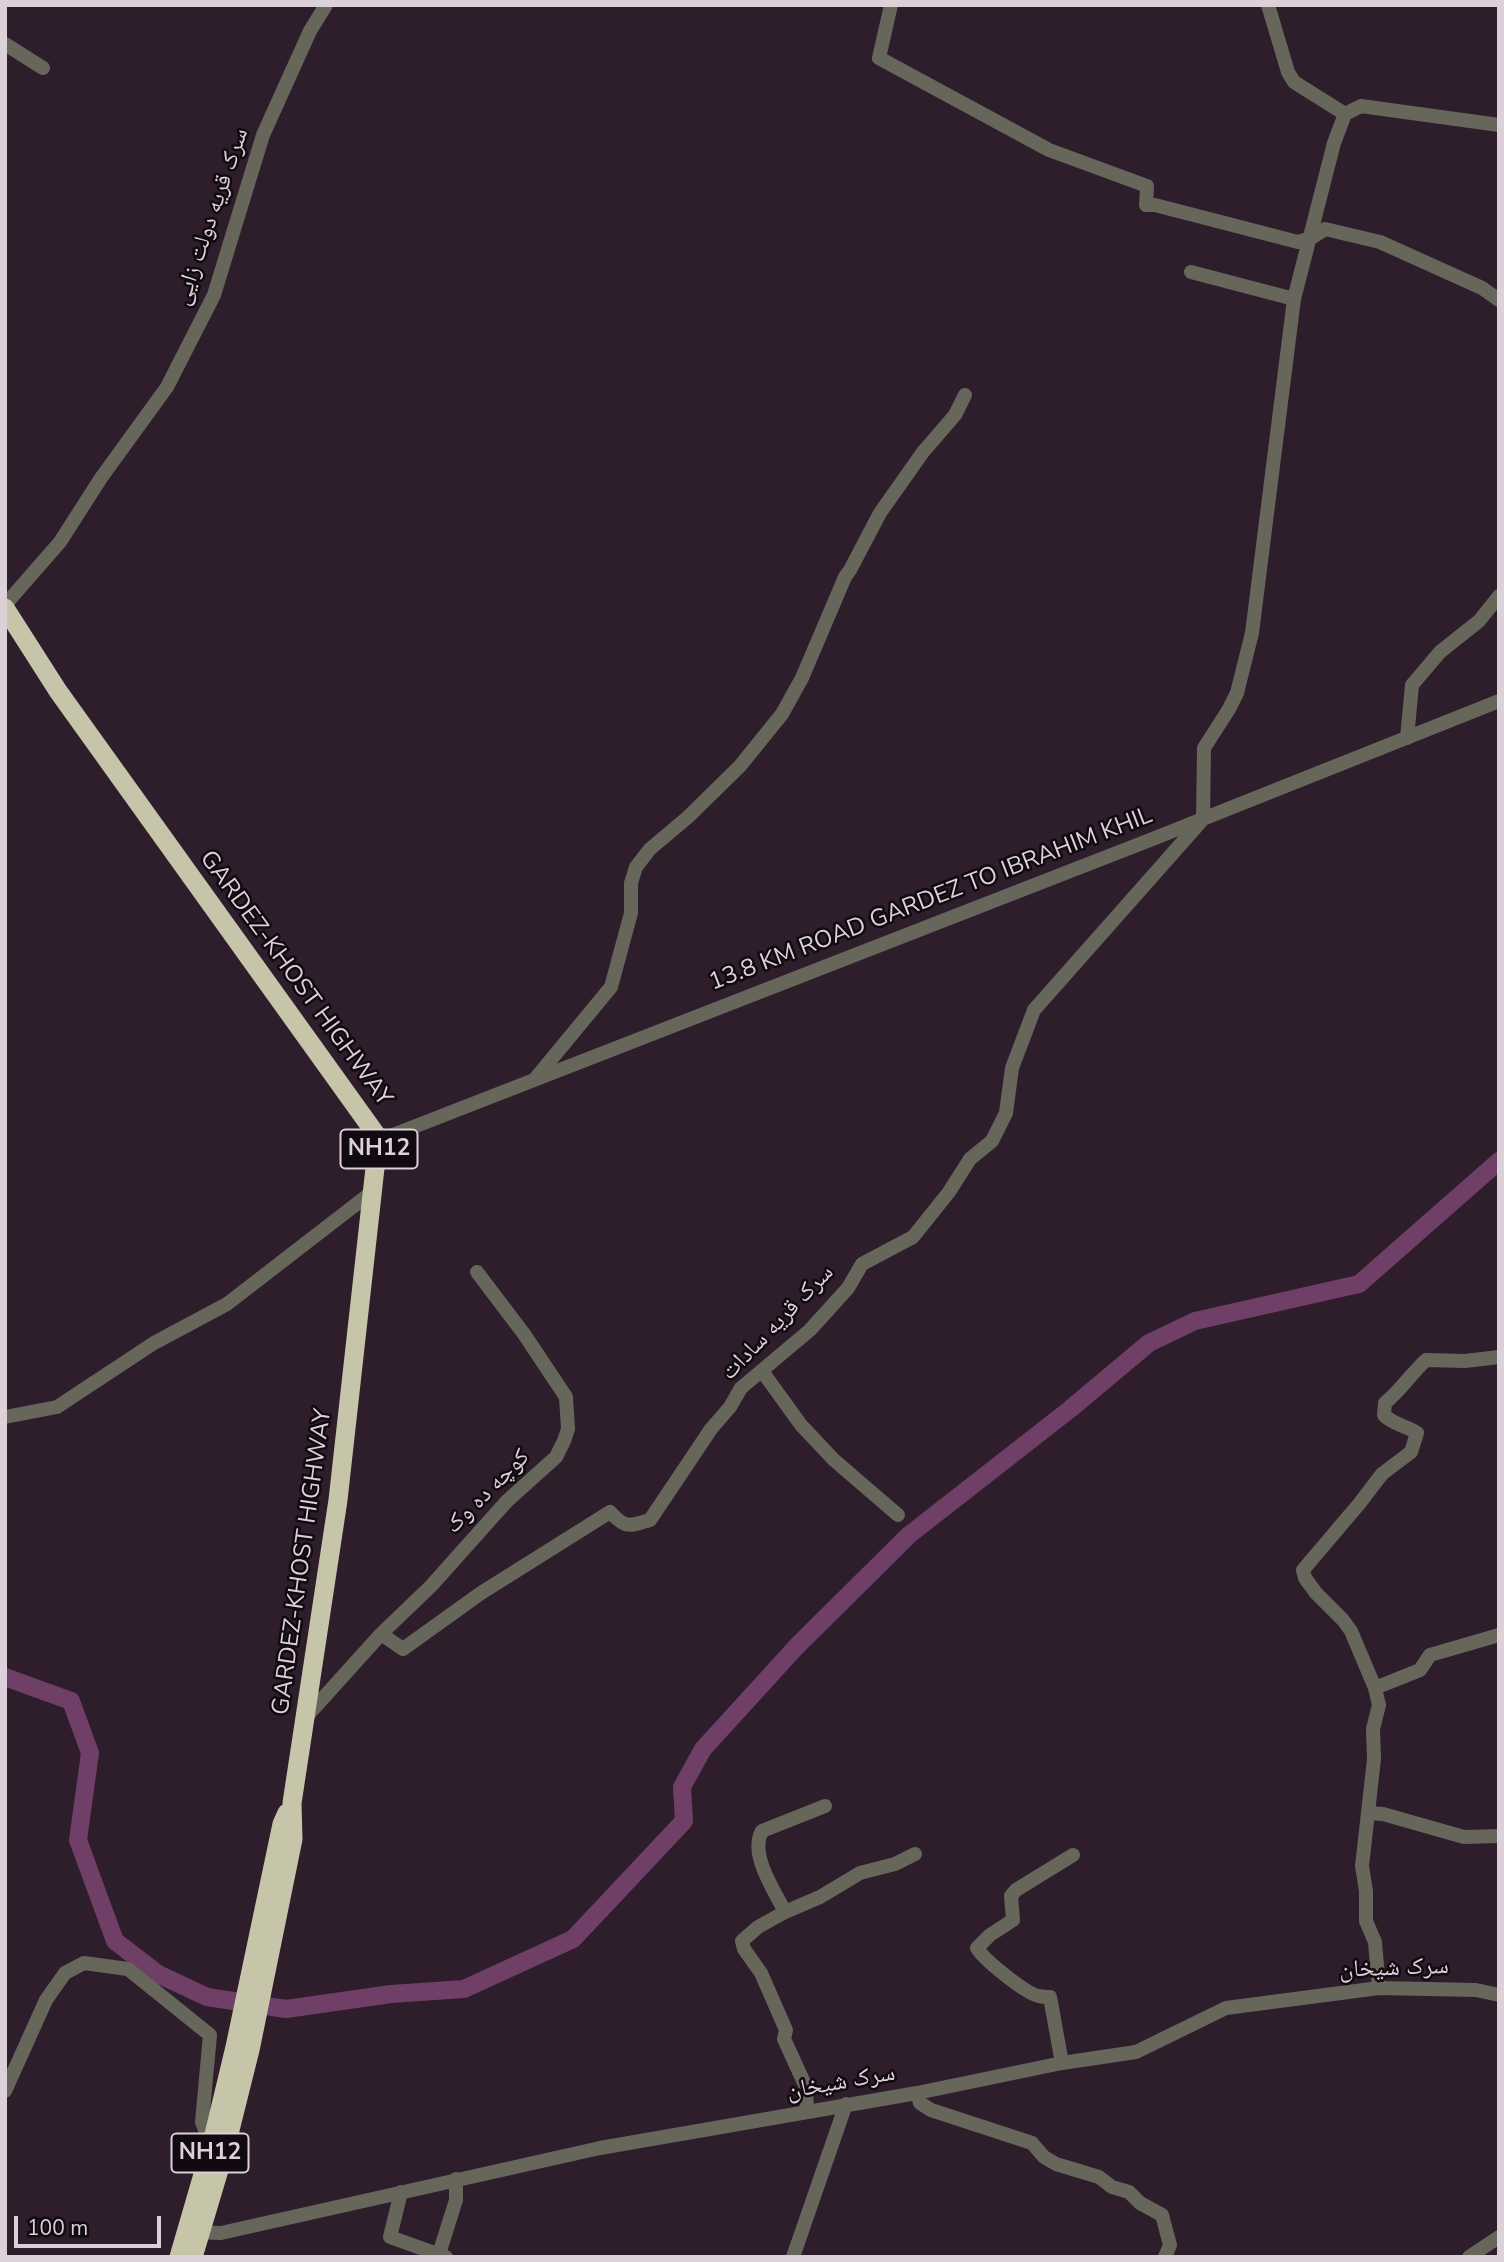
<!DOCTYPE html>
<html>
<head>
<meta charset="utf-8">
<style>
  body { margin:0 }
  #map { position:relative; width:1504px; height:2262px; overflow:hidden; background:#2e1d2b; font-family:"Nunito Sans",sans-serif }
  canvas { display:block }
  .frame { position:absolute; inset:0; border:7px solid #dcd0d9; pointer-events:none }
  .scale { position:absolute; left:14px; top:2216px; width:147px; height:32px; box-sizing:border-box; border:4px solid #dcd0d9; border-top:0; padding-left:9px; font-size:21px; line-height:24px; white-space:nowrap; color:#dcd0d9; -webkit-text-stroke:5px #110a10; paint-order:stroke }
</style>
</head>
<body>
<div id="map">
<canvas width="1504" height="2262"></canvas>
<div class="frame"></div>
<div class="scale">100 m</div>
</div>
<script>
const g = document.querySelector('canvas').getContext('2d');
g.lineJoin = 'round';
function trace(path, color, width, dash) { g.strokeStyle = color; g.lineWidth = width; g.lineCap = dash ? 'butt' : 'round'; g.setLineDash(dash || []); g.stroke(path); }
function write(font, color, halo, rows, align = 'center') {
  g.font = font + ' "Nunito Sans","Noto Naskh Arabic",sans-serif'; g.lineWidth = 5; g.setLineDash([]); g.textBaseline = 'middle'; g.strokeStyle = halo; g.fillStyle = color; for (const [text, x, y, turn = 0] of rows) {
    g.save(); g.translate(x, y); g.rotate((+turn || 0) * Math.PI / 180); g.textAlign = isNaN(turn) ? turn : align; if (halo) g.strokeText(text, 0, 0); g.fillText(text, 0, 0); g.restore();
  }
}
const river = new Path2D(`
  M5 1677 71 1701 90 1753 78 1840 115 1941 158 1974 207 1997 286 2009 391 1994 464 1989 573 1939 684 1821 682 1787 703 1749 797 1646 909 1535 1069 1410 1149 1343 1195 1321 1359 1284 1499 1161`);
const minor = new Path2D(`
  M891 5 879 58 1049 150 1147 186 1146 205H1155L1298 242 1311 238 1325 229 1380 242 1482 288 1499 300
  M1268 5 1288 72 1294 82 1345 114
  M5 44 43 68
  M1191 272 1294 299
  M5 605 60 542 101 478 167 387 214 295 263 135 310 31 326 5
  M1407 738 1412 685 1440 652 1479 621 1499 596
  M535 1079 611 987 631 913V883L636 867 650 849 688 817 740 766 782 714 802 678 845 577 850 570 880 513 923 452 955 415 965 395
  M380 1140 1150 840 1499 701
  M762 1371 801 1425 834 1460 898 1515
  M5 1417 57 1407 154 1343 227 1304 372 1192
  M381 1634 403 1649 481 1593 610 1512C626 1529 629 1526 650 1520L711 1429 730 1407 741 1388 810 1330 848 1288 862 1264 913 1237 949 1192 970 1159 992 1141 1006 1113 1012 1068 1034 1010 1203 819 1204 748 1229 709 1237 693 1252 633 1294 299 1334 143 1345 114 1361 106 1499 125
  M1375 1688 1420 1670 1430 1655 1499 1635
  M306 1717 381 1634 431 1586 507 1501 556 1457 564 1441 568 1429 566 1397 524 1334 477 1272
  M1368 1813 1383 1814 1464 1837 1499 1836
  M785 1912C774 1890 749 1854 762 1831L825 1806
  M1379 1988 1375 1942 1366 1921V1891L1362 1866 1374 1759 1373 1729 1379 1705 1375 1688 1351 1631 1343 1620 1316 1593 1305 1578 1303 1570 1359 1504 1382 1474 1411 1452 1417 1433C1407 1426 1392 1424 1384 1415L1385 1403C1401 1390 1411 1374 1426 1360L1465 1361 1499 1357
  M1062 2063 1050 1997C1046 1997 1042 1997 1039 1996 1026 1994 983 1959 977 1948L990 1935 1013 1920 1011 1896 1016 1890 1073 1855
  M5 2091 46 2000 65 1973 84 1963 128 1969 210 2035 202 2122 211 2147
  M917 2093 920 2103 931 2110 1032 2143 1044 2157 1056 2164 1099 2177 1112 2187 1129 2192 1140 2203 1162 2215 1170 2245 1165 2257
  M807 2112 806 2087 784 2039 786 2030 761 1973 744 1949 742 1941 758 1927 785 1912 820 1897 860 1873 895 1864 915 1854
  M401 2192 390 2237 446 2257
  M191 2232 221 2233 600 2148 917 2093 1062 2063 1136 2052 1226 2008 1379 1988 1476 1990 1499 1995
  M439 2254 456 2200V2179
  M793 2257 846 2104
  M1469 2257 1499 2237`);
const highway = new Path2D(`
  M5 608 58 691 380 1140 375 1168 338 1500 292 1803 293 1839 250 2050 225 2150 193 2257
  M179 2257 211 2147 235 2047 282 1824 287 1813`);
const shields = [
  [379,1149,77],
  [210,2153,77]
];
const shieldNames = [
  ["NH12",379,1149],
  ["NH12",210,2153]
];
const streetNames = [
  ["سرک قریه دولت زایی",212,217,-71],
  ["13.8 KM ROAD GARDEZ TO IBRAHIM KHIL",931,900,-21],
  ["GARDEZ-KHOST HIGHWAY",295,979,54],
  ["سرک قریه سادات",778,1323,-46],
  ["کوچه ده وک",488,1492,-45],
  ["GARDEZ-KHOST HIGHWAY",303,1562,-82],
  ["سرک شیخان",1394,1969,-2],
  ["سرک شیخان",841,2083,-10]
];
trace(river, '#6f3f67', 18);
trace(minor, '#67665b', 14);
trace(highway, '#c6c4a9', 19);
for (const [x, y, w] of shields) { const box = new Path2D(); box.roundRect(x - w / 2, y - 19.5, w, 39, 5); g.fillStyle = '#110a10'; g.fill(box); trace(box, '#dcd0d9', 2); }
write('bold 23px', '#dcd0d9', null, shieldNames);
write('24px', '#dcd0d9', '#110a10', streetNames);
</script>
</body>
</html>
